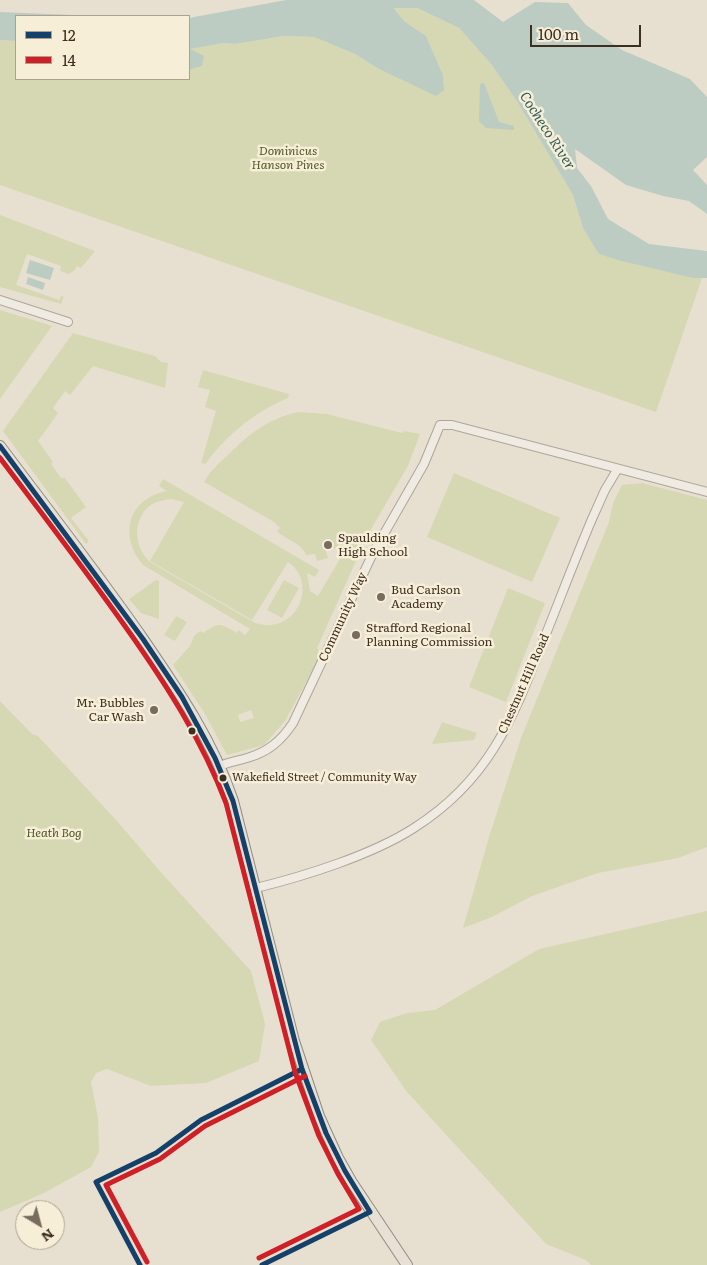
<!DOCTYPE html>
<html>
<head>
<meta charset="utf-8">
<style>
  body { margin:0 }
  #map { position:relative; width:707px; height:1265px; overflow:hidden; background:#e7e0d1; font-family:Literata,serif }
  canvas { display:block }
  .legend { position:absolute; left:15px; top:15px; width:175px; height:65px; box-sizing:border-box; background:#f7eed8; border:1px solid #ada18e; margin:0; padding:6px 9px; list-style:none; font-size:15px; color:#3d2e20 }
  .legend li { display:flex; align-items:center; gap:10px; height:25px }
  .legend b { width:25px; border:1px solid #ada18e }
  .north { position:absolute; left:15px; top:1200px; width:50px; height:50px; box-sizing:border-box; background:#f7eed8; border:1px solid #ada18e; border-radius:50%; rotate:143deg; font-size:14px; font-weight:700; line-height:20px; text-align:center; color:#3d2e20 }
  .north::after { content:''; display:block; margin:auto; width:18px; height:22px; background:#786c5e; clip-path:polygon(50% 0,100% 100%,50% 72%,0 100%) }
  .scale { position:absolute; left:530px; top:25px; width:111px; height:22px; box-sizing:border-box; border:2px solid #3d2e20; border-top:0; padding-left:6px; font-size:15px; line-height:18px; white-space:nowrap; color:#3d2e20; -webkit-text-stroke:4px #f7eed8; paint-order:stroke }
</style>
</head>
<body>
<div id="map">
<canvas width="707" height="1265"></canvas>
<ul class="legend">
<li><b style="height:6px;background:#144069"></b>12</li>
<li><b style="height:6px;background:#cf2027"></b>14</li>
</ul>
<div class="north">N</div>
<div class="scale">100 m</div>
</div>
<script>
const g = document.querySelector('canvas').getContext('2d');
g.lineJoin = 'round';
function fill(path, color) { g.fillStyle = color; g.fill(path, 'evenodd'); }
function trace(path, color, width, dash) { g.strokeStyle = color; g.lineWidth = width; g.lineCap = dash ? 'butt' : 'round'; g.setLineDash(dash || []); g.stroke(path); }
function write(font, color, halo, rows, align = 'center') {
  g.font = font + ' Literata,serif'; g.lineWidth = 5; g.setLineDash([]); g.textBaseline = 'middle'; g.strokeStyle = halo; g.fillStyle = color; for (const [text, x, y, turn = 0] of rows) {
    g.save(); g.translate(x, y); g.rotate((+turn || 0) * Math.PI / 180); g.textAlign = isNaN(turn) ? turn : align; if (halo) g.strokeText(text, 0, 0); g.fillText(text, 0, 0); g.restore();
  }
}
const green = new Path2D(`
  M394 7 417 8 459 28 492 65 518 103 573 195 583 228 693 278H702L656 412 0 185V40L16 41V79H189V70L202 66 189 49 224 43 235 44 284 36 314 37 355 54 377 68 443 75 426 36 404 21Z
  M0 215 95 251 81 268 77 266 75 270 69 274 60 271 61 266 27 254 16 285 59 300 61 296 64 297 61 304 0 287Z
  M0 310 52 326 0 399Z
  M73 333 155 356 161 362 168 363 165 388 93 366 70 395 65 391 53 408 58 413 38 441 53 462 51 464 62 479 64 477 86 507 71 518 89 541 86 544 3 431Z
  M203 370 289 394 288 398C254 412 227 435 205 464L201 463 216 411 205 407 210 390 198 387Z
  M298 412 327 414 402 433 404 431 420 434 408 466 368 534 317 648 321 655 285 721 264 745 227 755 205 714 173 665 190 646 194 636 200 631 203 633C220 622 219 623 237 633L239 630 245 635 250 629 143 565C118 536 128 498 167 491L159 486 163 479 319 570 315 577 307 573 310 591 318 596 344 552 337 547 326 551 328 558 317 561 315 554 306 555C303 544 286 540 277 531L280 528 274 522 204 482C210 471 220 462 230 453 250 433 270 418 298 412ZM171 499 184 502 150 561 252 620 288 562C315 580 302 622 271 625 266 626 260 624 255 623L150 562C133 546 132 518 152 504 158 501 165 500 171 499ZM251 710 254 718 240 722 238 715Z
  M454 473 560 518 532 582 427 537Z
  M642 483 707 500V847L678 858 598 873 532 896 492 917 463 928 489 837 521 738 609 522 613 503 622 485Z
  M156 580 159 581V619L141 613 129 599Z
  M284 580 299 588 282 618 267 610Z
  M508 588 545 603 506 702 469 687Z
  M176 616 187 622 175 641 164 635Z
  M0 701 32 734 38 736 117 821 158 869 251 971 265 1024 259 1061 206 1083 151 1086 107 1069 96 1073 91 1082 98 1118 99 1152 91 1167 44 1193 0 1212Z
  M442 722 477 733 474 740 432 744Z
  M707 911V1265H591L586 1260 546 1244 407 1092 371 1040 380 1022 407 1013 435 1010 539 949Z`);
const water = new Path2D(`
  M286 0H474L503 22 535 2 568 3 586 25 622 50 690 79 707 97V157L693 170 707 185V214L689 201 663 196 626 185 575 149 577 168 591 186 608 219 649 244 707 251V278H693L618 260 599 254 583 228 573 195 518 103 492 65 459 28 417 8H394L404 21 426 36 443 75 444 90 436 96 377 68 355 54 314 37 284 36 235 44 224 43 190 49 204 56 202 66 189 70V18Z
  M0 12 98 16H100H16V41L0 40Z
  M484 83 499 122 514 126V130L486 128 479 121 480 84Z
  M30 260 54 268 50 280 26 273Z
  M28 277 45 283 43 290 26 284Z`);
const minor = new Path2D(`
  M0 300 68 322
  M220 766C229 762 237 761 247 758 268 752 281 741 293 723L373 553 424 464 440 425H452L707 492
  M256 888C305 876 372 855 414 828 490 780 513 718 544 639 560 599 575 559 592 519L605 490 617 470`);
const major = new Path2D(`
  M0 446C48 510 97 573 143 639 178 690 213 741 233 801L294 1041 319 1116 338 1158 351 1181 407 1265`);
const bus1 = new Path2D(`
  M0 446 143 639 182 697 215 758 233 801 302 1069 326 1133 345 1171 370 1212 262 1265
  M140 1265 96 1182 156 1153 201 1120 302 1069`);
const bus2 = new Path2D(`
  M0 458C43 515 86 571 127 629 166 684 202 740 226 803L295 1072 319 1136 338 1174 359 1209 259 1258
  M147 1262 106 1185 160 1159 205 1126 305 1076`);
const markers = [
  [328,545,5,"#786c5e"],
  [381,597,5,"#786c5e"],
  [356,635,5,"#786c5e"],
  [154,710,5,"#786c5e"],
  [192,731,4.5,"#3d2e20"],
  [223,778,4.5,"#3d2e20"]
];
const busNames = [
  ["Wakefield Street / Community Way",232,778]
];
const parkNames = [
  ["Dominicus",288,151],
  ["Hanson Pines",288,165],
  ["Heath Bog",54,833]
];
const poiNames = [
  ["Spaulding",338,538],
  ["High School",338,552],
  ["Bud Carlson",391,590],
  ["Academy",391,604],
  ["Strafford Regional",366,628],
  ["Planning Commission",366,642],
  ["Mr. Bubbles",144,703,"right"],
  ["Car Wash",144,717,"right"]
];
const streetNames = [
  ["Community Way",343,617,-65],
  ["Chestnut Hill Road",524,684,-66]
];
const waterNames = [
  ["Cocheco River",547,131,57]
];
fill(green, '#d6d7b3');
fill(water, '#bcccc2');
trace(minor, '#ada599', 10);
trace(major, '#928b80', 12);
trace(minor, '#efebe3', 8);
trace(major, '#e6e1d4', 10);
trace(bus1, '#144069', 5);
trace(bus2, '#cf2027', 5);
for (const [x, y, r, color] of markers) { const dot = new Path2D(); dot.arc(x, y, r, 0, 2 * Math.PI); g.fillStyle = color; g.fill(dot); trace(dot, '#f7eed8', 2); }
write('11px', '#3d2e20', '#f7eed8', busNames, 'left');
write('italic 12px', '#4d5a26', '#f7eed8', parkNames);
write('12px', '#3d2e20', '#f7eed8', poiNames, 'left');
write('12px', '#3d2e20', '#f7eed8', streetNames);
write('italic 14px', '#2f5d5a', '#f7eed8', waterNames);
</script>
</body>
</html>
